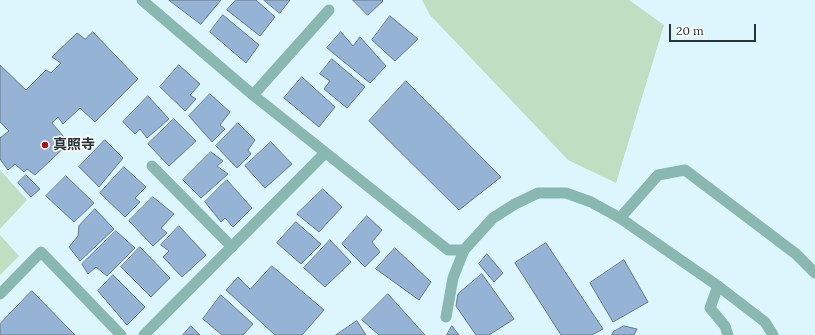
<!DOCTYPE html>
<html>
<head>
<meta charset="utf-8">
<style>
  body { margin:0 }
  #map { position:relative; width:815px; height:335px; overflow:hidden; background:#ddf6fd; font-family:Lora,serif }
  canvas { display:block }
  .scale { position:absolute; left:669px; top:24px; width:87px; height:18px; box-sizing:border-box; border:2px solid #283437; border-top:0; padding-left:5px; font-size:12px; line-height:14px; white-space:nowrap; color:#283437; -webkit-text-stroke:3px #fff; paint-order:stroke }
</style>
</head>
<body>
<div id="map">
<canvas width="815" height="335"></canvas>
<div class="scale">20 m</div>
</div>
<script>
const g = document.querySelector('canvas').getContext('2d');
g.lineJoin = 'round';
function fill(path, color) { g.fillStyle = color; g.fill(path, 'evenodd'); }
function trace(path, color, width, dash) { g.strokeStyle = color; g.lineWidth = width; g.lineCap = dash ? 'butt' : 'round'; g.setLineDash(dash || []); g.stroke(path); }
function write(font, color, halo, rows, align = 'center') {
  g.font = font + ' Lora,"Noto Sans JP",serif'; g.lineWidth = 3; g.setLineDash([]); g.textBaseline = 'middle'; g.strokeStyle = halo; g.fillStyle = color; for (const [text, x, y, turn = 0] of rows) {
    g.save(); g.translate(x, y); g.rotate((+turn || 0) * Math.PI / 180); g.textAlign = isNaN(turn) ? turn : align; if (halo) g.strokeText(text, 0, 0); g.fillText(text, 0, 0); g.restore();
  }
}
const green = new Path2D(`
  M422 0H629L664 25 616 183 568 160 430 15Z
  M0 170 27 200 0 229Z
  M0 235 19 256 0 275Z`);
const building = new Path2D(`
  M169 0H221L201 24Z
  M236 0H256L275 17 260 36 227 10Z
  M264 0H290L280 13Z
  M353 0H382L383 1 368 15Z
  M223 15 259 45 246 63 210 32Z
  M390 16 418 39 395 61 372 40Z
  M93 32 138 79 95 122 80 108 63 124 58 117 52 123 69 143 35 175 27 169 24 172 15 164 8 170 0 159V138L9 131 0 122V65L26 90 46 70 51 73 61 63 52 57 77 33 85 39Z
  M341 32 353 46 360 37 386 66 370 83 327 48Z
  M332 59 365 87 347 108 324 89 330 81 320 74Z
  M179 65 200 84 190 95 196 99 185 111 160 87Z
  M302 77 335 107 319 127 284 98Z
  M406 81 501 177 459 210 369 121Z
  M210 94 230 112 220 125 225 129 212 142 189 116Z
  M148 96 169 119 147 138 140 129 135 134 123 122Z
  M174 119 196 141 169 166 148 144Z
  M238 123 255 140 248 150 251 154 237 168 216 146Z
  M105 140 123 158 99 187 79 167Z
  M271 142 292 164 265 188 245 166Z
  M211 152 223 161 217 166 228 174 201 198 183 180Z
  M124 167 146 187 135 198 140 202 125 217 100 193Z
  M26 175 40 189 31 197 18 183Z
  M66 176 94 203 74 222 46 196Z
  M227 180 252 208 233 227 225 218 221 222 205 202Z
  M323 189 342 207 319 232 297 214Z
  M153 197 174 214 161 228 167 233 153 246 129 221Z
  M95 209 114 229 80 261 69 247 78 236 79 226Z
  M367 216 382 230 372 242 380 252 365 267 342 244Z
  M296 222 321 244 301 264 277 243Z
  M179 226 206 255 182 277 163 257 169 251 161 245Z
  M116 231 135 248 107 276 96 267 88 274 82 264Z
  M330 240 351 262 325 287 304 268Z
  M546 243 603 329 592 335H561L515 263Z
  M140 247 170 278 151 297 121 267Z
  M395 248 431 282 419 300 376 269Z
  M487 254 503 273 494 282 479 264Z
  M624 260 648 302 613 322 590 283Z
  M272 266 324 310 302 335H275L226 290 238 277 250 289Z
  M482 274 514 319 489 335H476L456 306 458 294Z
  M113 275 145 307 127 325 98 291Z
  M32 291 75 335H0V324Z
  M388 294 425 335H379L362 320Z
  M221 295 253 324 243 335H222L203 319Z
  M357 321 366 335H336Z
  M191 326 200 335H183Z
  M452 326 459 335H447Z
  M624 326 637 329 634 335H612L613 332Z`);
const service = new Path2D(`
  M253 95 329 10
  M152 166 232 247
  M718 286 710 308 725 326 728 335
  M446 317 453 278 464 250`);
const minor = new Path2D(`
  M142 0 253 95 448 250H464
  M620 218 658 175 685 170 796 254 815 273
  M0 294 41 252 121 335
  M144 335 325 153`);
const tertiary = new Path2D(`
  M464 250 493 218 515 204 538 193H566L591 202 620 218 718 286 765 322 773 335`);
const markers = [
  [45,145,4,"#a81417"]
];
const poiNames = [
  ["真照寺",53,145]
];
fill(green, '#bfdec2');
fill(building, '#95b4d5');
trace(building, '#667789', 1);
trace(service, '#88b8af', 11);
trace(minor, '#88b8af', 11);
trace(tertiary, '#88b8af', 11);
for (const [x, y, r, color] of markers) { const dot = new Path2D(); dot.arc(x, y, r, 0, 2 * Math.PI); g.fillStyle = color; g.fill(dot); trace(dot, '#fff', 1.5); }
write('bold 14px', '#283437', '#fff', poiNames, 'left');
</script>
</body>
</html>
